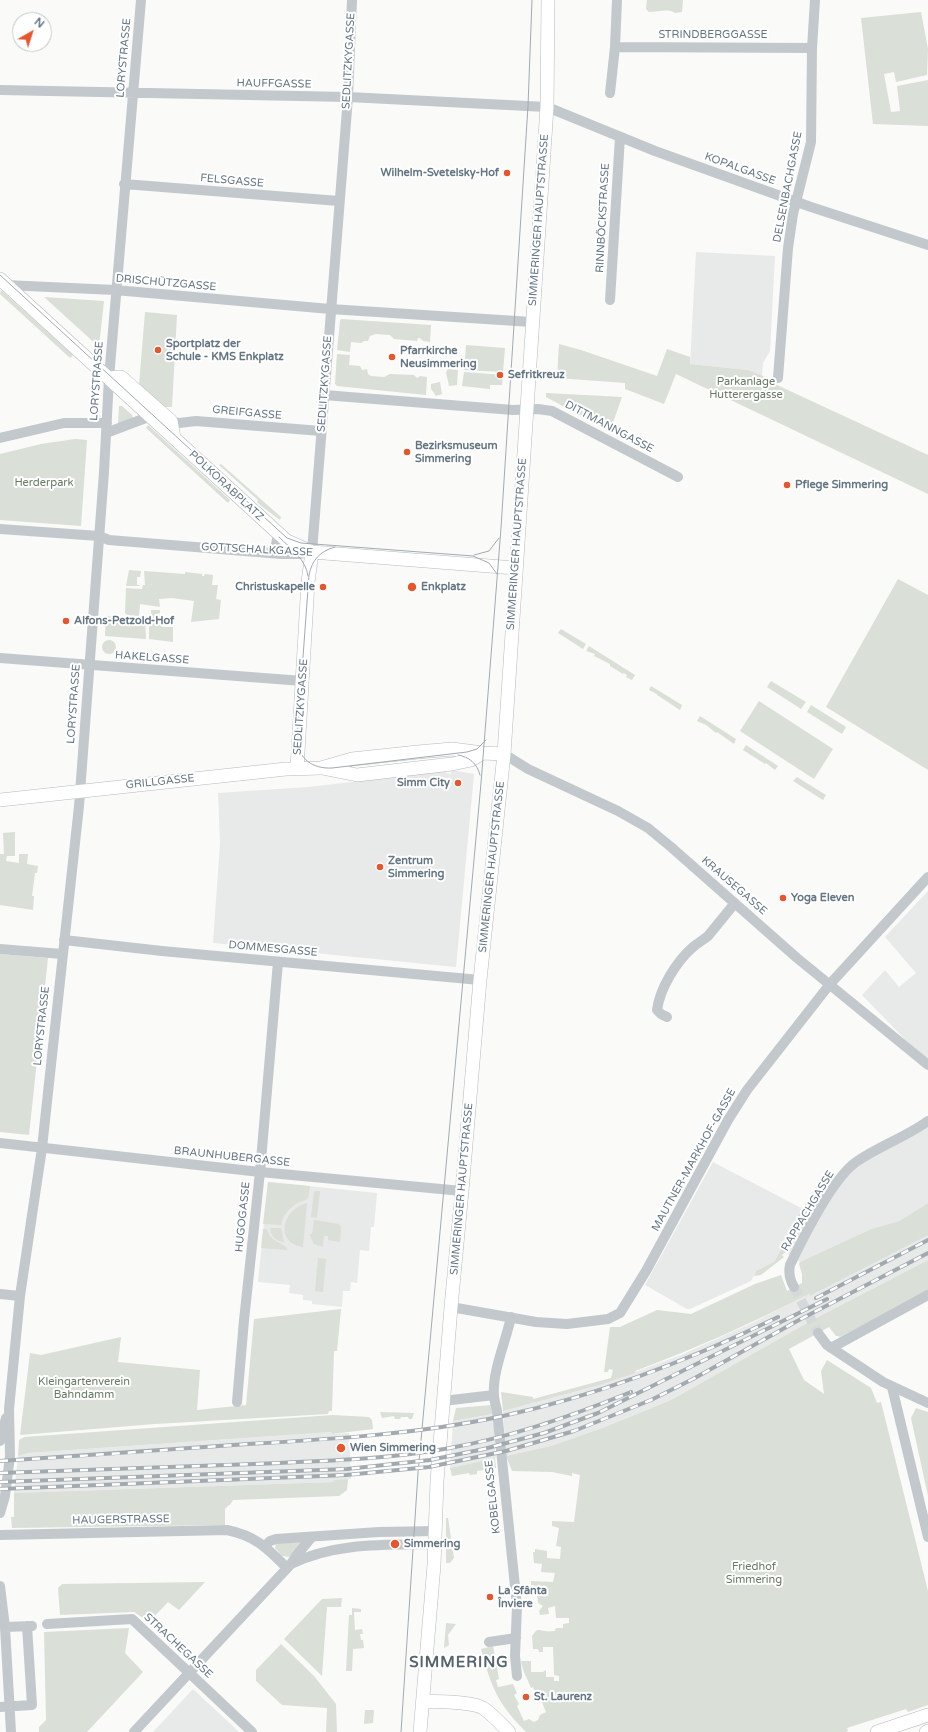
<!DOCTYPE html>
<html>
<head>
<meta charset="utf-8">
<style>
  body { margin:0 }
  #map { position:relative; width:928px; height:1732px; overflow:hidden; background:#fafaf8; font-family:"Varela Round",sans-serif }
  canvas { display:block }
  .north { position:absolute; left:12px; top:12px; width:40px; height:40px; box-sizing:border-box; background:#fff; border:1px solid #c1c8cd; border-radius:50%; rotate:39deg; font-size:11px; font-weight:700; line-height:16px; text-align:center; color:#657683 }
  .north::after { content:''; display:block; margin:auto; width:14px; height:18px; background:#e4572e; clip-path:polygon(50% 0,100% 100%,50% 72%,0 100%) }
</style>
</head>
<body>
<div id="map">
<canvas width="928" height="1732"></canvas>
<div class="north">N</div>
</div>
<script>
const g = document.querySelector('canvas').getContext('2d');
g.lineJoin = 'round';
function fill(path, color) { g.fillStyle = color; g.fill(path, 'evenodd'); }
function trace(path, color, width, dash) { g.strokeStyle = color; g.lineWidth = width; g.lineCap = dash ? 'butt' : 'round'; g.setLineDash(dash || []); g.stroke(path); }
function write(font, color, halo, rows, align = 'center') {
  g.font = font + ' "Varela Round",sans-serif'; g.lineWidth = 4; g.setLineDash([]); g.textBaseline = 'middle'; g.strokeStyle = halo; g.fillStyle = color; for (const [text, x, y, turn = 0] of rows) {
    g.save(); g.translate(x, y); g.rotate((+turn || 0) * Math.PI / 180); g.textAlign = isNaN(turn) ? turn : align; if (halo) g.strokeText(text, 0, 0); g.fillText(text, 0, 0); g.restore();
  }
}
const built = new Path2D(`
  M696 252 775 256 770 351 763 363 762 376 748 370 690 364Z
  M451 770 474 774 456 967 213 943 220 843 218 793 308 787 446 771V773L451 774Z
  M928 891V1063L862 995 885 970 899 987 916 973 885 937Z
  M928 1121V1203L899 1221 871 1229 800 1262 781 1249 774 1262 756 1271 751 1281 690 1309H687L645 1285 713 1162 803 1209 855 1163Z
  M268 1182 377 1193 374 1227H371L369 1251 360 1250 357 1283 351 1282 350 1291H343L342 1307 312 1304V1301L303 1300V1295L289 1293 290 1285 258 1282Z
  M928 1234V1260L816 1318 671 1400 605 1427 551 1446 506 1456 503 1411 600 1385 636 1373 635 1372 681 1355 752 1323 809 1294 810 1296Z
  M493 1414 496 1458 450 1468 453 1421Z
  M331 1432 332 1434 349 1433 351 1479 334 1480 333 1482 14 1493 18 1456 28 1453Z
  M193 1689 237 1730 239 1732H153Z`);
const green = new Path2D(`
  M647 0H683L682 12 675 13C669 8 657 12 649 12L646 9Z
  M921 12 928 49 927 75 896 82 894 72 884 74 891 112 900 111 897 86 928 80V126L873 124 861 18Z
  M1 290 73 355 70 358 0 294Z
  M44 297 104 301 99 347Z
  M145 312 177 315 172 407H163L139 385Z
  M341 319 431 325 430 342 423 341 420 338H418L417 341 394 339 390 335 376 334 370 336 368 341H364L361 343 351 342 350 352 337 350 340 321Z
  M559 344 581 350 657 376 667 349 690 357V364L748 370 763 376 764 379 928 455V494L676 374 664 404 625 389V383L557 378Z
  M466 345 505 348 503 372 464 370Z
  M337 354 350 355 349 365 360 366 362 370 367 369 368 374 371 376 384 377 390 374 414 375 417 378 420 376 427 377 426 395 337 386 335 384Z
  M448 369 458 370 457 385 449 386 446 372Z
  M464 372 503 375 502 385H490V389L462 386Z
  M440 382 442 394 436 396 431 389V384Z
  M546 393 622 397 610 431 546 397Z
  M119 406H122L132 415 133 418 118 424Z
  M148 425 230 500 228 503 146 428Z
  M75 439 87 440 81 526 0 520V454L41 444Z
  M221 464 281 517 280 520 260 505 257 502 258 500 219 465Z
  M129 570 141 571 140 577H137V585H140L139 586H126Z
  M144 571 185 574V572L202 574V576H204L205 574 213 575 212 585H218L216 599 221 600 219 619 191 622 194 601 172 598 159 599 160 607 140 604 139 616 127 615 125 613 126 588 142 589 143 585H145Z
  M898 579 928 595V770L826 707Z
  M151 610H160V613L157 614 158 623 161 622 162 627H173V642L149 639V621H152Z
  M106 616 145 619 146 639 105 636Z
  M561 629 586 644 583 649 558 633Z
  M102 647a7 7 0 1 1 14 0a7 7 0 1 1-14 0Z
  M589 646 635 675 632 680 626 677 627 675 624 673 623 674 610 666V664L594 656 595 654 586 651Z
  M771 681 806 702 801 709 767 687Z
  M651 686 682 705 680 710 657 695V694L649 690Z
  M759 701 833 749 814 779 740 731Z
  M811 705 846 727 842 734 807 712Z
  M700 716 736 739 734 744 717 732 716 733 706 725 697 721Z
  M746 745 778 766 775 770 766 763 765 764 743 750Z
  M797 777 826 795 823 800 793 781Z
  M15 832V856H7L6 861 19 863V854H28L27 864 38 866 37 873H35L32 896H34L33 910 0 905V854H4L3 833Z
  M0 954 48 958 29 1135 0 1132Z
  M821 1179 826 1182 791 1242 788 1243 785 1241 802 1209Z
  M268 1182 310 1186 308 1199C294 1203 284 1211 281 1225L263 1224Z
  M316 1191H320L317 1218 311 1217 314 1192Z
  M307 1203 303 1247C274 1243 282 1209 307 1203Z
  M928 1203V1235L810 1296 809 1294C752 1323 695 1349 635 1371L636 1373 600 1385 503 1411 501 1392 533 1397V1399L611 1378 613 1370 609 1369 608 1372H604L610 1327H620L657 1310 691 1314 755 1284 781 1275 787 1291 802 1283V1274L799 1264 800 1262 871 1229 899 1221Z
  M314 1220 339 1224 341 1227 340 1242 328 1240V1236H324L323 1247 314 1244 309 1234H312Z
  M270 1228H281L284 1242C276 1241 271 1237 270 1228Z
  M263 1229H267C271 1244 283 1241 288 1250L261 1248Z
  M781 1249 786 1252 782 1255 784 1257 761 1275 754 1276 756 1271 774 1262Z
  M318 1258 326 1259 323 1292 315 1291Z
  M928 1260V1292L840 1337 838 1336H836L829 1327 789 1349 804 1380 824 1394 821 1371 827 1360 871 1388 877 1403 881 1402 928 1591V1705L908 1712 906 1709 847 1728 848 1731 845 1732H526C498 1704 491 1687 481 1649L493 1646 499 1679 496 1680 498 1687 513 1684 517 1693 514 1695 519 1704 517 1706 524 1721 529 1719 534 1722 538 1720 540 1715 546 1712 541 1700 539 1701 533 1687 531 1688C527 1677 523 1673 521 1661H531V1672H543L546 1670V1677H554V1681H559V1676L554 1675 553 1647H543V1652H539L538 1649H533L532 1636C538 1628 536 1630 545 1631 548 1632 552 1631 555 1631L556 1628H563V1624L569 1623V1618H556L555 1606 548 1608 549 1614 540 1615 539 1611 543 1606 538 1603 536 1586 531 1585V1581L553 1582 555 1573 541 1572 542 1564 534 1563 533 1552H535V1549L547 1551V1558L560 1559 561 1547 556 1546 559 1528 552 1526V1521L574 1522 580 1475 572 1473V1476L552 1472 512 1471 506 1456 551 1446 605 1427 671 1400 816 1318Z
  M341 1309 337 1351H334L332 1411H329L328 1414 155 1424 20 1435 30 1353 41 1355 121 1337 118 1362 200 1370 197 1410 246 1405 254 1319Z
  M491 1405 493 1414 453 1421 456 1408Z
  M916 1408 928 1412V1496L911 1418Z
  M380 1412 414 1413 412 1419H409L408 1417H401L400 1419H395L394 1416 382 1418Z
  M333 1415 369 1417 372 1420 373 1429 332 1434 331 1432 28 1453 18 1456 19 1440 24 1437Z
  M495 1458 496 1468 477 1471V1474L470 1475 469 1473 452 1476 450 1468Z
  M348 1479 347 1490 339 1496 233 1500 230 1505H229L225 1509V1525L12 1528 11 1517H14V1493L333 1482 334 1480Z
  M446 1518H448L454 1558 450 1563H446Z
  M300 1542H302L289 1557 282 1556 275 1548 276 1543Z
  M205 1582 179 1610 168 1602 149 1622 134 1612 60 1615 58 1588 62 1584Z
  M342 1598 341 1607H327L322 1676 284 1639 322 1599Z
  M352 1608 361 1609V1612H354L355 1630 362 1629 363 1634H360L361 1640H363L364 1648 353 1649 352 1671H346L349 1615H352Z
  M446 1623 456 1624 448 1635 449 1645 444 1648Z
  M129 1628 125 1653 143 1672 87 1732H39V1727L46 1720 44 1632Z
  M281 1644 314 1676 336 1704 337 1732H326L327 1708 282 1705 256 1681V1670Z
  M365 1710H374L373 1723 364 1724Z`);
const minorTunnel = new Path2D(`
  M794 1287 818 1333`);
const minor = new Path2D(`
  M615 47 812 48
  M0 90 348 97 547 107 655 151 811 207 928 245
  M610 93 615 47 617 0
  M124 184 339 201
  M5 285 115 290 330 309 532 322
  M610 300 620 137
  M778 378 788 248 793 214 811 142 812 48 815 0
  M324 395 513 410 538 409 552 411 678 477
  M171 421 179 423 196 421 321 431
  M106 433 151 416
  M0 438 64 423H107
  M0 529 99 536 109 540 281 554H298L312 552 348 97 352 0
  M270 553 276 545 278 533
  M0 658 303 681
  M504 754 528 769 618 811 648 828 671 847 797 958 928 1065
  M64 940 162 951 480 980
  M0 949 62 954
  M667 1017 661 1014 657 1010C660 988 676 962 693 947 698 943 703 940 708 936 717 925 726 914 735 903
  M0 1143 260 1172 462 1191
  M794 1287C790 1280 788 1274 790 1265 803 1238 832 1179 856 1162 879 1146 906 1137 928 1121
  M0 1294 20 1296
  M451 1307 536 1322 567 1324 608 1319 620 1313 646 1271 728 1120 747 1090 830 984 928 877
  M511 1317C506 1341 492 1372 494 1395 494 1400 496 1406 497 1411L517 1606 515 1656 517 1676
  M818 1333 827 1345 883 1382 928 1403
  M831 1348 928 1295
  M892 1387 928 1537
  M443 1401 494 1395
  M237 1402 244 1320 260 1172 278 962
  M0 1441 6 1418
  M0 1513 5 1496 10 1456 9 1409 20 1296 42 1148 79 806 104 472 109 378 141 0
  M0 1535 227 1530C256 1536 267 1548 287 1568
  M264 1547 270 1541 276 1539 379 1532 436 1531
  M291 1564C335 1542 387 1545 435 1544
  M0 1586 5 1627 11 1732
  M47 1624 132 1619 252 1732
  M5 1627 32 1626
  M489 1642 516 1638
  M0 1707 32 1705 27 1626
  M134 1732 291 1564 296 1556 311 1538`);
const major = new Path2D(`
  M0 279 278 533 287 541 312 552 515 568
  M109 378 121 377 171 421 174 438
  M322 768 357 775 452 764 471 760 483 753
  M297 769 308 582 312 552
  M0 800 212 777 286 769 321 768 352 759 418 752 452 749 483 753 504 754
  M423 1701C437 1702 471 1701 483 1708 492 1714 501 1724 509 1732
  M420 1732 434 1565 437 1481 451 1307 462 1191 480 980 504 754 547 107 548 0
  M877 1732 928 1715
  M926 1732 928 1731`);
const tram = new Path2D(`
  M0 275 287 538 301 543 473 556 489 563 497 574
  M279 537C291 549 306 559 308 576
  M335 547C320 551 312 560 309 575L297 739C298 759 313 769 332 768L467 752 477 749 486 740
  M474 555 489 551 499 538
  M458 755C469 757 477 763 480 775
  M401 1732 418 1473 481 783 501 528 528 106 532 0`);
const rail = new Path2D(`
  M816 1298 928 1240
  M0 1461C83 1456 166 1450 248 1444 334 1439 419 1434 503 1416 600 1395 690 1360 778 1317
  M0 1473C85 1470 169 1467 254 1464 320 1461 385 1460 450 1448 512 1437 572 1416 631 1392
  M0 1482 347 1469 430 1460 484 1449 544 1433 598 1413 827 1299
  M0 1489 346 1475 429 1467 506 1451 574 1431 651 1400 693 1379 799 1320 928 1253`);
const markers = [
  [507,173,4,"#e4572e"],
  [158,350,4,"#e4572e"],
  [392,357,4,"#e4572e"],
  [500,375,4,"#e4572e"],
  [407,452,4,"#e4572e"],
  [787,485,4,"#e4572e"],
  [323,587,4,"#e4572e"],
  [412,587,5,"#e4572e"],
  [66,621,4,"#e4572e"],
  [458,783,4,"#e4572e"],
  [380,867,4,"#e4572e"],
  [783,898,4,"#e4572e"],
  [341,1448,5,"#e4572e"],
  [395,1544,5,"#e4572e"],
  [490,1597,4,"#e4572e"],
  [526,1697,4,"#e4572e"]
];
const streetNames = [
  ["STRINDBERGGASSE",713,35],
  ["LORYSTRASSE",124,58,-85],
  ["SEDLITZKYGASSE",349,61,-87],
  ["HAUFFGASSE",274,84,1],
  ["KOPALGASSE",740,169,20],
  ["FELSGASSE",232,181,5],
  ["DELSENBACHGASSE",788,187,-79],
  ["RINNBÖCKSTRASSE",603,218,-87],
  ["SIMMERINGER HAUPTSTRASSE",539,220,-86],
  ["DRISCHÜTZGASSE",166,283,5],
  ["LORYSTRASSE",97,381,-86],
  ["SEDLITZKYGASSE",325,384,-86],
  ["GREIFGASSE",247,413,5],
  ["DITTMANNGASSE",609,427,28],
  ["POLKORABPLATZ",226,486,43],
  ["SIMMERINGER HAUPTSTRASSE",517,544,-86],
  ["GOTTSCHALKGASSE",257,550,3],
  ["HAKELGASSE",152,658,4],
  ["LORYSTRASSE",74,704,-86],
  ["SEDLITZKYGASSE",301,707,-86],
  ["GRILLGASSE",160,782,-6],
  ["SIMMERINGER HAUPTSTRASSE",492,867,-84],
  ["KRAUSEGASSE",734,886,41],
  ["DOMMESGASSE",273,949,5],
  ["LORYSTRASSE",42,1026,-84],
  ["BRAUNHUBERGASSE",232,1157,6],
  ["MAUTNER-MARKHOF-GASSE",694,1160,-61],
  ["SIMMERINGER HAUPTSTRASSE",462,1189,-85],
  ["RAPPACHGASSE",808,1211,-59],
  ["HUGOGASSE",243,1217,-84],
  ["KOBELGASSE",493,1497,-96],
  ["HAUGERSTRASSE",121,1520,-1],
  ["STRACHEGASSE",178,1646,43]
];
const poiNames = [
  ["Wilhelm-Svetelsky-Hof",499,173,"right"],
  ["Sportplatz der",166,344],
  ["Schule - KMS Enkplatz",166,357],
  ["Pfarrkirche",400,351],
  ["Neusimmering",400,364],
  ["Sefritkreuz",508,375],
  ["Bezirksmuseum",415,446],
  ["Simmering",415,459],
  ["Pflege Simmering",795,485],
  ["Christuskapelle",315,587,"right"],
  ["Enkplatz",421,587],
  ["Alfons-Petzold-Hof",74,621],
  ["Simm City",450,783,"right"],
  ["Zentrum",388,861],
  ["Simmering",388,874],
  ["Yoga Eleven",791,898],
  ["Wien Simmering",350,1448],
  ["Simmering",404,1544],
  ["La Sfânta",498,1591],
  ["Înviere",498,1604],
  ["St. Laurenz",534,1697]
];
const parkNames = [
  ["Parkanlage",746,382],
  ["Hutterergasse",746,395],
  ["Herderpark",44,483],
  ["Kleingartenverein",84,1382],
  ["Bahndamm",84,1395],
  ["Friedhof",754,1567],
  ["Simmering",754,1580]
];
const districtNames = [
  ["SIMMERING",459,1663]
];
fill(built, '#e8e9e9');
fill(green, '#dadfd7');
trace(minorTunnel, '#d5d9db', 10, [10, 5]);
trace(major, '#b5babe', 14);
trace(minor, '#c3c8cc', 10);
trace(major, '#fff', 13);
trace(tram, '#a2aab0', 1);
trace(rail, '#a2aab0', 4);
trace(rail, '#fff', 2.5, [8]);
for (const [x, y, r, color] of markers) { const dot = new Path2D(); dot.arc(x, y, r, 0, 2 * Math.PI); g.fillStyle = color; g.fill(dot); trace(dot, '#fff', 1.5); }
write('11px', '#657683', '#fff', streetNames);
write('bold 11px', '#657683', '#fff', poiNames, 'left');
write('11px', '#687a64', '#fff', parkNames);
g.letterSpacing = '1px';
write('bold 15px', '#57646e', '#fff', districtNames);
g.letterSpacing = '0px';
</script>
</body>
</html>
